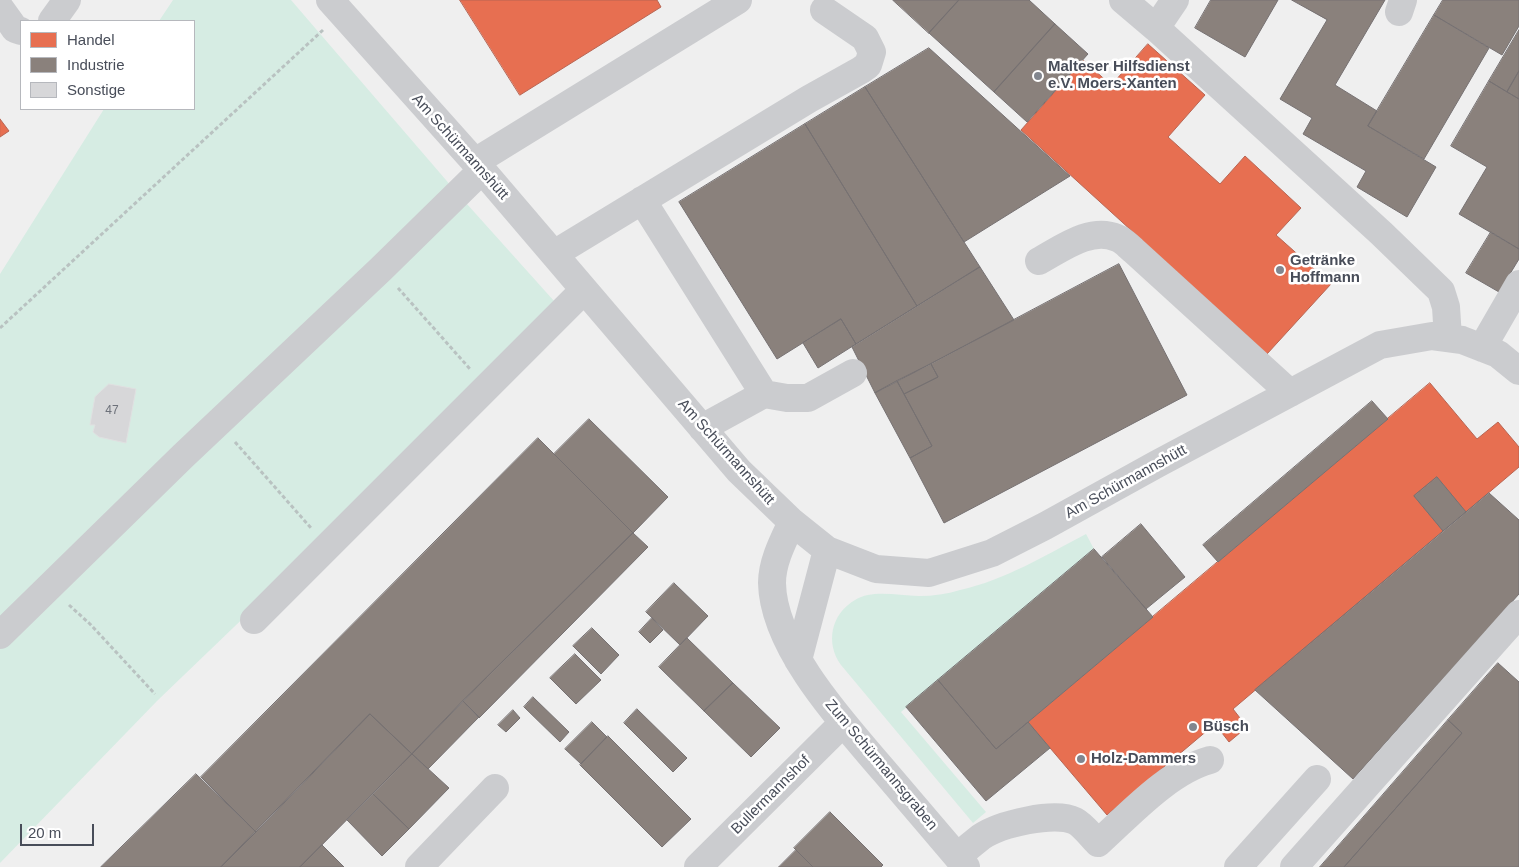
<!DOCTYPE html>
<html>
<head>
<meta charset="utf-8">
<style>
  body { margin:0 }
  #map { position:relative; width:1519px; height:867px; overflow:hidden; background:#efefef; font-family:Helvetica,sans-serif }
  canvas { display:block }
  .legend { position:absolute; left:20px; top:20px; width:175px; height:90px; box-sizing:border-box; background:#fff; border:1px solid #b6b8bd; margin:0; padding:6px 9px; list-style:none; font-size:15px; color:#484d59 }
  .legend li { display:flex; align-items:center; gap:10px; height:25px }
  .legend b { width:25px; border:1px solid #b6b8bd }
  .scale { position:absolute; left:20px; top:824px; width:74px; height:22px; box-sizing:border-box; border:2px solid #484d59; border-top:0; padding-left:6px; font-size:15px; line-height:18px; white-space:nowrap; color:#484d59; -webkit-text-stroke:4px #fff; paint-order:stroke }
</style>
</head>
<body>
<div id="map">
<canvas width="1519" height="867"></canvas>
<ul class="legend">
<li><b style="height:14px;background:#e76f51"></b>Handel</li>
<li><b style="height:14px;background:#8a817c"></b>Industrie</li>
<li><b style="height:14px;background:#d7d7d9"></b>Sonstige</li>
</ul>
<div class="scale">20 m</div>
</div>
<script>
const g = document.querySelector('canvas').getContext('2d');
g.lineJoin = 'round';
function fill(path, color) { g.fillStyle = color; g.fill(path, 'evenodd'); }
function trace(path, color, width, dash) { g.strokeStyle = color; g.lineWidth = width; g.lineCap = dash ? 'butt' : 'round'; g.setLineDash(dash || []); g.stroke(path); }
function write(font, color, halo, rows, align = 'center') {
  g.font = font + ' Helvetica,sans-serif'; g.lineWidth = 5; g.setLineDash([]); g.textBaseline = 'middle'; g.strokeStyle = halo; g.fillStyle = color; for (const [text, x, y, turn = 0] of rows) {
    g.save(); g.translate(x, y); g.rotate((+turn || 0) * Math.PI / 180); g.textAlign = isNaN(turn) ? turn : align; if (halo) g.strokeText(text, 0, 0); g.fillText(text, 0, 0); g.restore();
  }
}
const green = new Path2D(`
  M173 0H291L458 194 563 311 158 700 0 863V274L104 109H194V21H159Z
  M1086 534 1094 549 901 712 986 812 973 823 841 665C825 643 831 614 855 600 873 589 898 596 919 596 933 596 947 594 960 590 1005 580 1046 555 1086 534Z`);
const shops = new Path2D(`
  M460 0H657L661 7 520 95Z
  M1148 44 1205 95 1168 137 1220 184 1245 156 1301 208 1276 235 1331 284 1267 354 1021 130 1083 60 1111 85Z
  M0 119 9 131 0 137Z
  M1430 383 1477 439 1498 422 1519 447V467L1466 512 1437 477 1414 496 1443 531 1233 709 1247 727 1229 742 1215 724 1107 815 1028 722Z`);
const industry = new Path2D(`
  M893 0H959L929 33Z
  M959 0H1029L1055 24 994 92 929 33Z
  M1211 0H1278L1245 57 1195 28Z
  M1292 0H1385L1335 85 1377 111 1368 126 1436 167 1407 217 1357 187 1366 171 1303 134 1312 118 1280 99 1327 20Z
  M1443 0H1519V26L1502 55 1434 15Z
  M1434 15 1489 48 1424 159 1368 126Z
  M1055 24 1088 54 1027 122 994 92Z
  M1519 30V71L1507 92 1489 81Z
  M929 48 1070 176 964 242 865 87Z
  M1519 71V99L1507 92Z
  M1489 81 1519 99V249L1459 214 1487 167 1451 146Z
  M865 87 980 267 917 306 805 124Z
  M805 124 917 306 856 344 841 319 777 359 679 202Z
  M1491 232 1519 249V259L1499 292 1466 273Z
  M1119 264 1187 395 944 523 910 458 932 446 904 394 938 377 931 364Z
  M980 267 1014 320 875 393 852 347Z
  M841 319 856 344 818 368 803 343Z
  M931 364 938 377 904 394 897 381Z
  M897 381 932 446 910 458 875 393Z
  M1372 401 1388 419 1218 562 1203 545Z
  M589 419 668 497 633 533 554 454Z
  M538 438 633 533 481 683 412 754 370 714 256 832 201 777Z
  M1437 477 1466 512 1443 531 1414 496Z
  M1489 493 1519 520V594L1353 779 1255 690Z
  M1141 524 1185 577 1146 609 1102 557Z
  M633 533 648 547 479 718 463 701Z
  M1094 549 1153 617 996 749 938 680Z
  M674 583 708 616 680 645 646 612Z
  M652 618 663 630 650 643 639 632Z
  M592 628 619 655 601 674 573 646Z
  M687 638 733 683 704 711 659 667Z
  M575 654 601 680 576 704 550 678Z
  M1498 663 1519 682V867H1344L1462 733 1448 720Z
  M938 680 996 749 1028 722 1050 748 986 801 906 707Z
  M733 683 780 728 751 757 704 711Z
  M533 697 569 732 560 742 524 707Z
  M463 701 479 717 428 769 412 754Z
  M637 709 687 758 673 772 624 723Z
  M513 710 520 718 506 732 498 725Z
  M370 714 412 754 300 867H221Z
  M1448 720 1462 733 1344 867H1320Z
  M592 722 607 737 581 764 565 749Z
  M608 736 691 819 662 847 580 765Z
  M412 754 449 788 409 829 373 794Z
  M196 774 256 832 221 867H101Z
  M373 794 409 829 382 856 347 820Z
  M830 812 883 865 881 867H813L794 848Z
  M322 845 344 867H300Z
  M796 850 813 867H779Z`);
const building = new Path2D(`
  M109 384 136 389 126 443 99 437 93 432 95 425H90L95 397Z`);
const path = new Path2D(`
  M398 288 470 369
  M0 328 323 30
  M235 442 311 528
  M69 605 90 624 155 694`);
const minor = new Path2D(`
  M330 0 482 170 739 471 792 522 827 550 876 569 929 573 992 553 1045 526 1157 464 1380 345 1432 336 1462 340 1498 354 1519 371
  M1123 0 1156 28 1381 233 1441 291 1446 307 1448 338
  M0 8 15 29 21 31
  M1399 12 1403 0
  M52 21 67 0
  M1156 28 1175 0
  M475 162 738 0
  M642 200 764 394
  M554 254 809 99 861 70 868 65 872 52 865 38 824 10
  M1039 261C1061 249 1091 226 1117 238 1123 240 1128 246 1133 250L1290 393
  M1482 348 1519 284
  M702 428 764 394 787 398H808L853 373
  M792 522C783 541 772 562 772 583 773 648 844 724 885 772 912 804 939 835 966 867
  M254 620 584 290
  M0 635 183 456 381 269 482 170
  M798 660 827 550
  M958 857C965 850 973 843 981 837 1000 824 1055 811 1075 821 1083 825 1091 836 1098 843 1129 815 1169 771 1210 760
  M419 867 495 788
  M698 867 843 723
  M1238 867 1317 779
  M1294 867 1519 614`);
const markers = [
  [1038,76,5,"#82868e"],
  [1280,270,5,"#82868e"],
  [1193,727,5,"#82868e"],
  [1081,759,5,"#82868e"]
];
const numberNames = [
  ["47",112,411]
];
const poiNames = [
  ["Malteser Hilfsdienst",1048,67],
  ["e.V. Moers-Xanten",1048,84],
  ["Getränke",1290,261],
  ["Hoffmann",1290,278],
  ["Büsch",1203,727],
  ["Holz-Dammers",1091,759]
];
const streetNames = [
  ["Am Schürmannshütt",460,147,48],
  ["Am Schürmannshütt",726,452,48],
  ["Am Schürmannshütt",1126,482,-29],
  ["Zum Schürmannsgraben",881,765,50],
  ["Bullermannshof",771,795,-45]
];
fill(green, '#d6ece3');
fill(shops, '#e76f51');
trace(shops, '#b76553', 1);
fill(industry, '#8a817c');
trace(industry, '#767172', 1);
fill(building, '#d7d7d9');
trace(building, '#e0e0e1', 1);
trace(path, '#b9c2c1', 3, [4, 2.5]);
trace(minor, '#cbcccf', 28);
for (const [x, y, r, color] of markers) { const dot = new Path2D(); dot.arc(x, y, r, 0, 2 * Math.PI); g.fillStyle = color; g.fill(dot); trace(dot, '#fff', 2); }
write('12px', '#6d717a', null, numberNames);
write('bold 15px', '#484d59', '#fff', poiNames, 'left');
write('15px', '#484d59', '#fff', streetNames);
</script>
</body>
</html>
